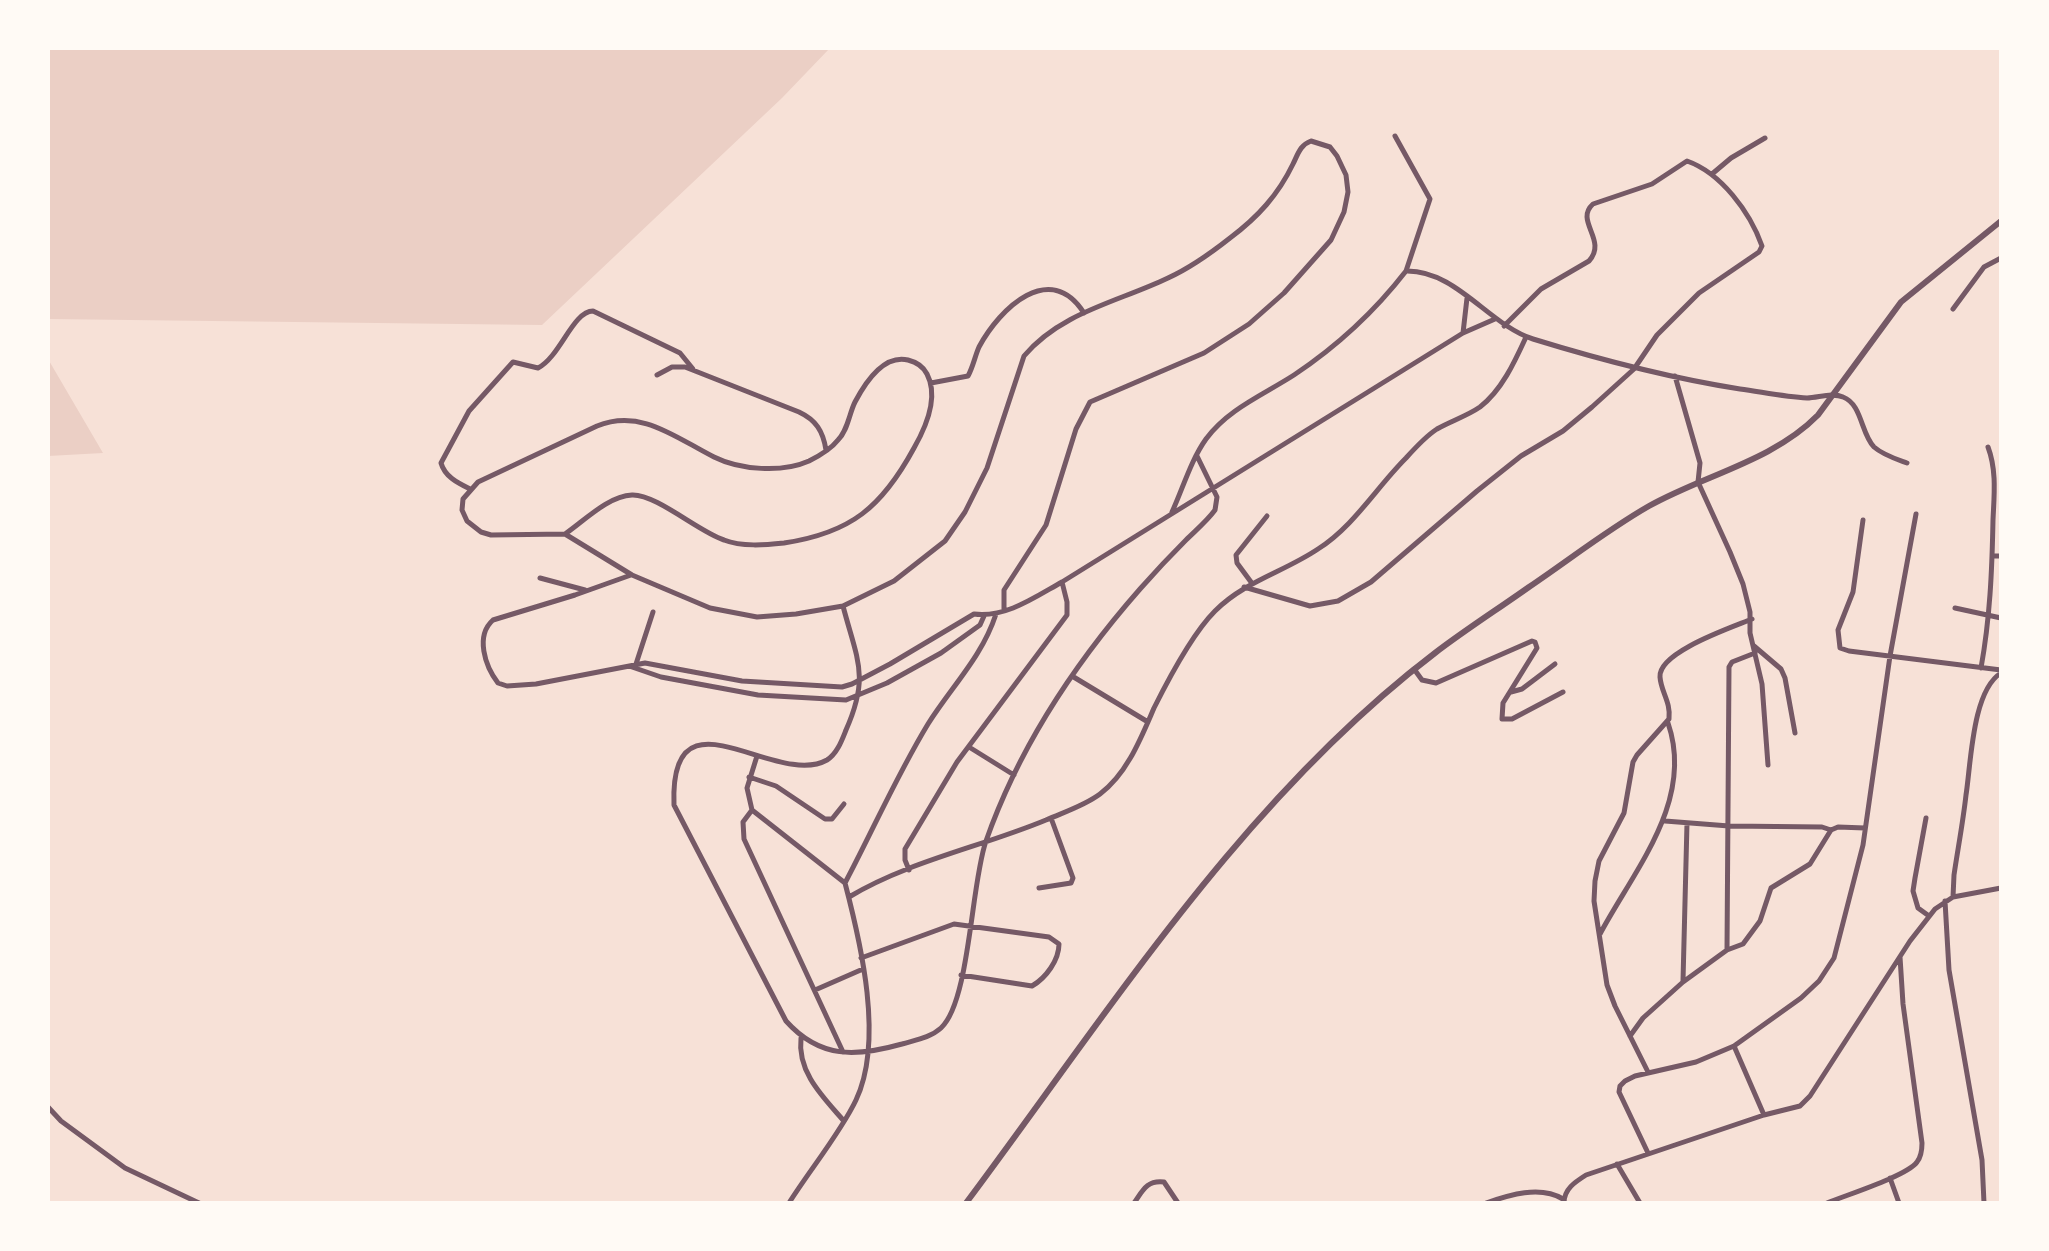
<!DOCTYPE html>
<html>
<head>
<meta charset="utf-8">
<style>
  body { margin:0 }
  #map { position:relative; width:2049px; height:1251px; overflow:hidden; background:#f7e1d7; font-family:"Fira Sans",sans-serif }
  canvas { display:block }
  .frame { position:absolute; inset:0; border:50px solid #fffaf5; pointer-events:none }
</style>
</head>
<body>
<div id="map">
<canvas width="2049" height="1251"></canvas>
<div class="frame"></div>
</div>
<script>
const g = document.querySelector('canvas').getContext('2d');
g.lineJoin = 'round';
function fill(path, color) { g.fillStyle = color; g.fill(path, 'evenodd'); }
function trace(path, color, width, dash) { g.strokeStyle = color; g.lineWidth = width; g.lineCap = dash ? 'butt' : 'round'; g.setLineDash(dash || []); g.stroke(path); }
const green = new Path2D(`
  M48 48H830L782 98 542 325 48 319Z
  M48 359 103 453 48 456Z`);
const minor = new Path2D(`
  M1395 136 1430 199 1406 271
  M1712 174 1731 158 1765 138
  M1467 298 1463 333 1495 319
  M1953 309 1984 267 2001 258
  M657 375 672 367H685L799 412C816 420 823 431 826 450
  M1675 376 1700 463 1698 482 1730 552 1743 584 1750 612V633L1762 684 1768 765
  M931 383 968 376C973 367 975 356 979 347 1000 308 1050 260 1084 313
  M470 489C458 483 445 477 441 463L469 411 513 362 538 368C560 357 573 311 593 311L680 353 693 369
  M1172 512C1183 488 1191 460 1206 439 1228 409 1263 395 1294 375 1336 347 1375 311 1406 271 1456 270 1489 325 1533 339 1601 360 1670 378 1740 389 1762 392 1785 397 1807 398 1818 398 1832 392 1843 397 1862 404 1861 434 1874 447 1883 455 1896 459 1907 463
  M1863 520 1853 592 1838 630 1840 648 1849 651 2001 670
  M565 534C584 521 608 496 632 495 656 494 699 532 724 540 742 547 765 545 784 543 851 533 882 507 914 448 926 427 939 397 927 374 923 366 916 362 908 360 883 354 865 383 855 402 849 414 848 430 838 440 831 449 819 456 809 461 782 473 740 470 714 457 676 438 641 408 597 426L478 482 463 499 462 510 467 521 481 532 491 535 565 534 632 575 710 608 757 617 796 614 843 606 894 581 945 541 965 512 987 468 1024 356C1061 312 1118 302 1168 278 1190 268 1211 253 1230 238 1258 217 1278 195 1293 164 1298 154 1300 145 1311 141L1330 147 1337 156 1346 175 1348 192 1344 212 1331 240 1284 293 1249 324 1204 353 1090 402 1076 429 1046 525 1004 590V611
  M1993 556H2001
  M631 575 575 595 493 620C475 636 485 666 498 683L507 686 536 684 645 663 742 681 842 687 852 684 890 664 974 614C1006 618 1035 597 1062 582L1463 333
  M540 578 585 590
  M1251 582 1237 563 1236 555 1267 516
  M1244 587 1310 606 1338 601 1371 582 1477 491 1521 456 1563 431 1592 407 1634 369 1657 335 1699 293 1759 252 1762 246C1750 212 1721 173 1687 161L1652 184 1593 204C1574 221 1608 240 1589 261L1541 289 1504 326
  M843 606C857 660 870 676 846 730 842 740 837 754 827 760 775 789 669 682 674 805L786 1021C820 1059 856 1057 902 1044 915 1040 930 1038 941 1028 970 1001 971 883 986 841 1019 747 1075 663 1140 589 1155 572 1170 556 1186 540 1196 530 1207 521 1215 510L1217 497 1197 456
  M1955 608 2001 618
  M1754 646 1781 669 1785 678 1795 733
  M636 664 653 612
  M632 667 661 677 758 695 846 700 887 683 941 653 980 625 984 616
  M1981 668C1990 618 1992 571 1993 520 1994 496 1997 471 1988 447
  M1414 669 1422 680 1436 683 1532 641 1535 642 1537 648 1503 703 1502 719H1512L1563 692
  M1072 676 1148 722
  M1511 692 1522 689 1555 664
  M969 747 1014 775
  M757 756 747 788 752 810 845 883C861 944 884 1041 856 1100 841 1132 809 1171 789 1203
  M749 777 776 786 825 819H832L844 804
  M752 810 743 822 744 839 843 1052
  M1926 818 1915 878 1913 891 1918 908 1929 916
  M1665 821 1729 826 1822 827 1831 830
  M909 870 905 860V849L957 762 1067 615V602L1062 582
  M845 883C873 830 897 775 928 724 952 686 982 657 996 614
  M1039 888 1071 883 1073 878 1051 818
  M849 897C909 861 981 847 1046 820 1064 812 1084 806 1100 794 1127 774 1141 738 1154 708 1169 678 1192 634 1215 611 1245 581 1284 572 1318 549 1354 526 1376 488 1406 458 1415 448 1426 436 1437 429 1451 421 1467 416 1480 407 1502 390 1515 361 1526 337
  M1953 897 1954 875C1958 848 1963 822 1966 795 1971 764 1972 691 2001 673
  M1945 901 1949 970 1982 1160 1984 1203
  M1600 934C1634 870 1695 801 1668 723
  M1727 950 1729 667 1732 662 1755 653
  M861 958 954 924 1049 937 1059 944C1059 960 1046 978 1032 986L961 975
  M1683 981 1687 823
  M815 990 863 969
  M1630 1036 1643 1018 1683 982 1727 950 1743 944 1760 921 1771 888 1810 864 1831 830 1838 827 1865 828
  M801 1038C797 1072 823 1097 843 1120
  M1734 1046 1764 1115
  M1648 1072 1615 1006 1607 985 1594 901 1595 881 1599 861 1624 813 1633 762 1637 755 1669 719C1671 702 1661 692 1660 677 1658 652 1733 627 1752 619
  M48 1107 61 1121 125 1168 199 1203
  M1648 1153 1619 1092 1620 1086 1625 1081 1635 1076 1696 1062 1734 1046 1801 998 1819 981 1834 958 1863 845 1890 656 1916 514
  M1617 1164 1640 1203
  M1890 1178 1899 1203
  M1134 1203C1143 1190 1147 1180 1164 1182L1178 1203
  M1486 1203C1509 1195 1540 1185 1563 1199
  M1564 1203C1564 1189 1575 1182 1586 1175L1764 1115 1800 1106 1810 1096 1910 941 1935 909 1953 897 2001 888
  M1827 1203C1846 1195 1907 1176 1917 1162 1921 1157 1922 1150 1922 1143L1903 1004 1900 957`);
const tertiary = new Path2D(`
  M966 1203C1108 1013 1244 798 1435 653 1465 630 1498 609 1529 587 1569 560 1607 530 1649 506 1704 475 1773 461 1818 415L1901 302 2001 221`);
fill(green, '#ebcfc5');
trace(minor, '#755966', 5);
trace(tertiary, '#755966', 6);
</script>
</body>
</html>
